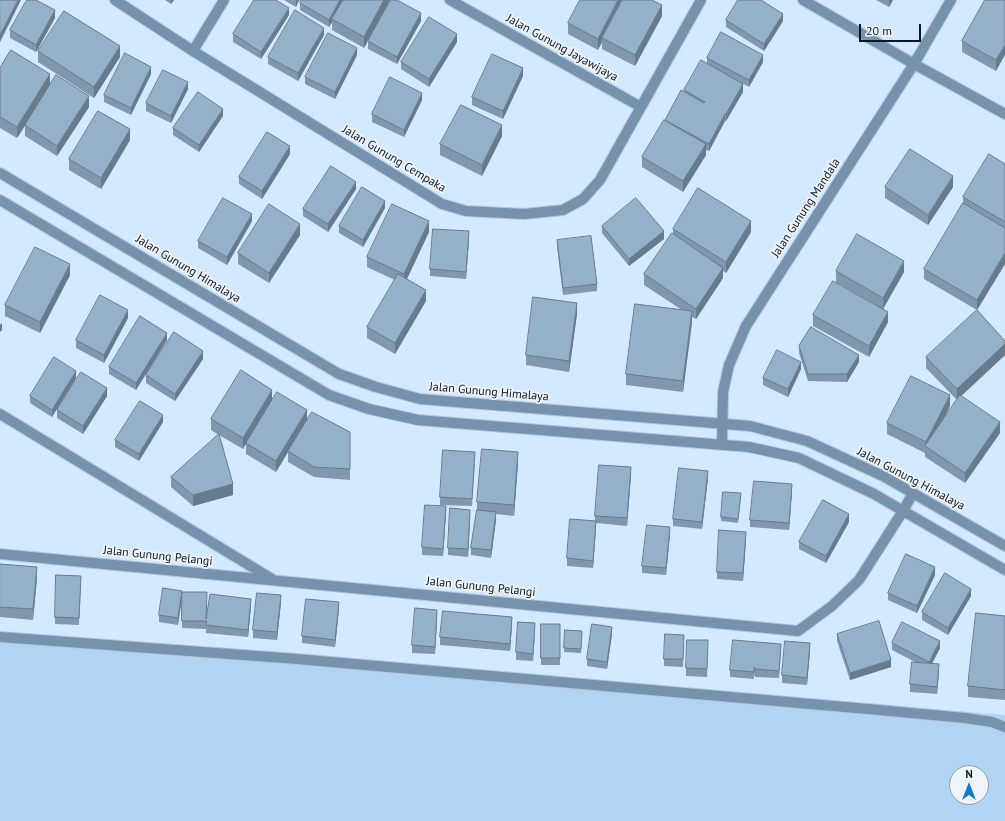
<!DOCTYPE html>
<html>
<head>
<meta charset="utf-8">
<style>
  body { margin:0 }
  #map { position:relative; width:1005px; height:821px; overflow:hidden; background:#d3e9ff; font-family:"PT Sans",sans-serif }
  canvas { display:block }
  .north { position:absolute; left:949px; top:765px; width:40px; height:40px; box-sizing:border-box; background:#eff4fa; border:1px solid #949ba2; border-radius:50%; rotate:0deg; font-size:11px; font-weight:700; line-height:16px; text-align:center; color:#0c161f }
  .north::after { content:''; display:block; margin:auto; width:14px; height:18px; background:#1079c4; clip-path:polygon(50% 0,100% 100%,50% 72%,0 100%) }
  .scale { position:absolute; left:859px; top:24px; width:62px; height:18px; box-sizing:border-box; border:2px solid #0c161f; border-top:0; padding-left:5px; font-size:12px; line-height:14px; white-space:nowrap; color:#0c161f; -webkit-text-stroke:3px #eff4fa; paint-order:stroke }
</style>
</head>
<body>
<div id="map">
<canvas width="1005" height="821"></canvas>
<div class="north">N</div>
<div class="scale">20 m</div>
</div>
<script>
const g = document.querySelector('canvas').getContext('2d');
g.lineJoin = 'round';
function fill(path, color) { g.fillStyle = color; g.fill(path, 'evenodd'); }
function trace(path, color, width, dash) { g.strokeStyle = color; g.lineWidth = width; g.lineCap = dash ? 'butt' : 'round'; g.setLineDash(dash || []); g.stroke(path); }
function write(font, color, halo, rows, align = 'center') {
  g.font = font + ' "PT Sans",sans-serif'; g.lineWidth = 3.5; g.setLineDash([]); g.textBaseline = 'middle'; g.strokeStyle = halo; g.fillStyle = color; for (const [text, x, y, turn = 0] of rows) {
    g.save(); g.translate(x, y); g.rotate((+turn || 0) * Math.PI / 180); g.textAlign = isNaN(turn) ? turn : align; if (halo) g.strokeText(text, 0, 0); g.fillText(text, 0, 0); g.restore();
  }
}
const green = new Path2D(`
  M0 632 1005 715V821H0ZM957 773H981V797H957Z`);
const street = new Path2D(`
  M115 0 193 51 442 204 466 211 524 214 563 210 583 199 600 180 701 0
  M450 0 641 107
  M803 0 914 64 1005 114
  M193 51 224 0
  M0 173 339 374 376 387 420 399 750 426 807 441 883 476 1005 546
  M0 200 329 395 369 409 418 420 749 447 799 458 874 494 1005 570
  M0 414 272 579
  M722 445 723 392 729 365 746 326 914 64 951 0
  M0 554 798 631 832 606 859 580 903 511 913 493
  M0 637 297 659 879 710 965 718 992 722 1005 727`);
const wall = new Path2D(`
  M165 0H174L171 4Z
  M284 0H299L296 7Z
  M390 0 364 48 332 30V22L329 27 300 10V3Z
  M876 0H893L889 7Z
  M1005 0 996 71 962 52V41Z
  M289 15 261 59 233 42V34Z
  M662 16 635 66 602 49V42L598 50 568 34V23Z
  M55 18 36 52 10 38V30Z
  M726 20 783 21 764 51 726 27Z
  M421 21 397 64 368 49V41Z
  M324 35 298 81 268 64V57Z
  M457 42 429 87 401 69V62Z
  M38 51 120 57 94 98 38 62Z
  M357 55 335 99 305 84V77Z
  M707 58 763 62 749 87 736 80 743 92 726 121H725L709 151 706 150V155L683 192 642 167V157L684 92V90L707 64Z
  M0 68 50 85 89 107 57 156 25 136V126L17 138 0 128Z
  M151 74 131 115 104 102V95Z
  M523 76 503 119 472 105V97Z
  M188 89 171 123 146 111V103Z
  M422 100 404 137 372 122V114Z
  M223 116 199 152 173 135V128Z
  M502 136 482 176 440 155V144Z
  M130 140 101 189 69 170V159Z
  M290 154 262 199 239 184V177Z
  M1005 164V264L977 310 924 279V269L963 205V197Z
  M885 187H953L928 225 885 198Z
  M356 189 328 232 303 216V209Z
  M385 208 363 247 339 233V226Z
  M252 221 227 265 198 248V241Z
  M602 226 664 239 629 266 602 233Z
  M673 229 751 232 726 273 723 271V278L696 319 692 317V322L683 392 626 385V374L682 310 644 285V274L673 234Z
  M429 232 407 279 426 301 395 354 367 338V327L395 280 367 267V257Z
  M300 235 269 283 238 264V253Z
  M469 239 466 279 430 276V269Z
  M557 240 597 284V291L563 295 557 247Z
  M836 271 904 272 883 309 888 322 869 357 813 326V315L874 304 836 282Z
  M70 275 40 333 5 316V305Z
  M577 314 569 372 526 365V355Z
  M128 318 104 363 76 348V340Z
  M167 340 136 390 109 374V367Z
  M1005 341V355L961 396 1000 433 965 483 925 457V453L887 434V423L950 406 943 420 957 400 926 368V357Z
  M799 346 859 362 847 382 808 381 799 353Z
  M203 359 175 401 146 383V375Z
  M801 369 788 397 763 385V378Z
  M76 378 52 417 30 403V396Z
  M107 396 83 434 57 418V410Z
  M272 400 307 421 350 432V480L314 477 288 462V452L276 472 246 454V443L243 449 219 435 233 495 193 506 171 487V477L219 435 211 430V419Z
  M163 422 139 461 115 447V440Z
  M475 459 472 506 440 505V497Z
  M518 463 514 516 496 514V520L491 558 471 555V548L477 510V502Z
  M631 475 627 526 596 523 593 568 567 566V558L595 521V516Z
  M708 478 702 529 673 526V519Z
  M792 491 789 530 750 527V520Z
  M741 497 738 523 721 521V517Z
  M446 513 443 556 422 555V547Z
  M470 517 468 557 448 555V548Z
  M849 522 826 563 799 549V542Z
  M670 534 666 575 642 573V566Z
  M746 539 743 581 717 579V572Z
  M0 564 37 578 33 620 0 617Z
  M935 575 917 613 888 600V593Z
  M81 583 79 625 55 624V617Z
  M182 591 178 625 159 622V615Z
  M182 592 207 619 251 606 248 637 206 633V629L182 628Z
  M971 596 948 635 922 620V612Z
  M281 602 277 640 253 638V630Z
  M339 609 335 647 302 643V636Z
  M1005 616V700L968 697V686Z
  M437 617 435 654 412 653V645Z
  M512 624 510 651 440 645V637Z
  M541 624H560V665H541Z
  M535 630 533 661 516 660V652Z
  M565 630 582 631 581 653 564 652Z
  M612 634 607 669 587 666V659Z
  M837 634 891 667 850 680 837 641Z
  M684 642 683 667 664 666V659Z
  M892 643 940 648 932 664 939 672 937 694 910 692V684L915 662 892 650Z
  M708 648 707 677 686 676V668Z
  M810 650 807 685 782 683V675Z
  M781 651 779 678 755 677 754 674V679L730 677V670Z`);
const shadedWall = new Path2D(`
  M18 0H21L0 42V35Z
  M171 0H174L171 4Z
  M296 0H299L296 7Z
  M340 0H345L332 19V22L329 27V20Z
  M384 0H390L364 48V37Z
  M618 0H624L602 38V42L598 50V39Z
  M889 0H893L889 7Z
  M662 5V16L635 66V55Z
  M289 8V15L261 59V52Z
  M55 10V18L36 52V45Z
  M421 13V21L397 64V57Z
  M783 14V21L764 51V44Z
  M324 28V35L298 81V73Z
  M457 34V42L429 87V79Z
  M1005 45V55L996 71V60Z
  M120 46V57L94 98V87Z
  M357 48V55L335 99V92Z
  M763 55V62L749 87V80Z
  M151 67V74L131 115V108Z
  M523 68V76L503 119V111Z
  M50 74V85L17 138V127Z
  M188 82V89L171 123V116Z
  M743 84V92L726 121V114Z
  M422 93V100L404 137V130Z
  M89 96V107L57 156V146Z
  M223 109V116L199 152V145Z
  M725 114V121L709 151V144Z
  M502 125V136L482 176V165Z
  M130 129V140L101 189V178Z
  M706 144V155L683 192V181Z
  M290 146V154L262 199V191Z
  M953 176V187L928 225V215Z
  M356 182V189L328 232V224Z
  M385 201V208L363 247V240Z
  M252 214V221L227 265V257Z
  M429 221V232L404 285V274Z
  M751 221V232L726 273V262Z
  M300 224V235L269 283V273Z
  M469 231V239L466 279V272Z
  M664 231V239L629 266V259Z
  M1005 253V264L977 310V300Z
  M904 261V272L883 309V298Z
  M70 264V275L40 333V322Z
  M723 268V278L696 319V309Z
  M426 290V301L395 354V343Z
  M577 303V314L569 372V361Z
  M128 310V318L104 363V355Z
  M692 311V322L683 392V381Z
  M888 312V322L869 357V346Z
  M2 323V330L0 332V325Z
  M167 333V340L136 390V383Z
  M1005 344V355L957 400V389Z
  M203 351V359L175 401V394Z
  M859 355V362L847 382V374Z
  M801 362V369L788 397V389Z
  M76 371V378L52 417V410Z
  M107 388V396L83 434V426Z
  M272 390V400L243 449V438Z
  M950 395V406L929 448 926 447V442Z
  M307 410V421L288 451V452L276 472V461Z
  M163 415V422L139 461V454Z
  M1000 422V433L965 483V473Z
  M518 452V463L514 516V505Z
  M631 467V475L627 526V518Z
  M708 471V478L702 529V522Z
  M233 484V495L193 506V495Z
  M792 484V491L789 530V523Z
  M446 506V513L443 556V549Z
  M470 510V517L468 557V549Z
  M496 512V520L491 558V550Z
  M849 514V522L826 563V556Z
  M596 521V529L593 568V561Z
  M670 527V534L666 575V568Z
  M746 532V539L743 581V573Z
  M37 567V578L33 620V609Z
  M935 567V575L917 613V606Z
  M971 589V596L948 635V628Z
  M182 591V598L178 625V618Z
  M281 595V602L277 640V632Z
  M251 599V606L248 637V630Z
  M339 602V609L335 647V640Z
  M437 610V617L435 654V647Z
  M512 617V624L510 651V644Z
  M535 623V630L533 661V654Z
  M612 627V634L607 669V662Z
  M940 641V648L929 669V662Z
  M810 643V650L807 685V678Z
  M891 660V667L850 680V673Z
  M939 664V672L937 694V687Z`);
const building = new Path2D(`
  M0 0H18L0 35Z
  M27 0H36L55 10 36 45 10 30Z
  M254 0H276L289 8 261 52 233 34Z
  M301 0H340L329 20 300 3Z
  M343 0H384L364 37 332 19Z
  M391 0H397L421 13 397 57 368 41Z
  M580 0H618L598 39 568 23Z
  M622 0H652L662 5 635 55 602 38Z
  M738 0H761L783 14 764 44 726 20Z
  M985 0H1005V45L996 60 962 41Z
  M295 10 324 28 298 73 268 57Z
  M64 11 120 46 94 87 38 51Z
  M429 17 457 34 429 79 401 62Z
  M721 32 763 55 749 80 707 58Z
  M328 33 357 48 335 92 305 77Z
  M11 50 50 74 17 127 0 117V68Z
  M125 53 151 67 131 108 104 95Z
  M492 54 523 68 503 111 472 97Z
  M701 60 743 84 726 114H725L709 144 665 120 681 90 704 103 705 102 684 90Z
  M163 70 188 82 171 116 146 103Z
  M56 75 89 96 57 146 25 125Z
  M390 77 422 93 404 130 372 114Z
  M198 92 223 109 199 145 173 128Z
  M461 105 502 125 482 165 440 144Z
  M98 111 130 129 101 178 69 159Z
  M664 120 706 144 683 181 642 157Z
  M267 132 290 146 262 191 239 177Z
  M910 149 953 176 928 215 885 187Z
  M989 154 1005 164V222L963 197Z
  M331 166 356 182 328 224 303 209Z
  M362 187 385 201 363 240 339 226Z
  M698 188 751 221 726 262 673 229Z
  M223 198 252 214 227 257 198 241Z
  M636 198 664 231 629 259 602 226Z
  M963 203 1005 228V253L977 300 924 269Z
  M269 204 300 224 269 273 238 253Z
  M392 204 429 221 404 274 367 257Z
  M433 229 469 231 466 272 430 269Z
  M672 233 723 268 696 309 644 274Z
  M857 234 904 261 883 298 836 271Z
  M591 236 597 284 563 288 557 240Z
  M35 247 70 264 40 322 5 305Z
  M398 274 426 290 395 343 367 327Z
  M833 281 888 312 869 346 813 315Z
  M100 295 128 310 104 355 76 340Z
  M533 297 577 303 569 361 526 355Z
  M635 304 692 311 683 381 626 374Z
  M977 310 1005 341V344L957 389 926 357Z
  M140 316 167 333 136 383 109 367Z
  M811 327 859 355 847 374H808L799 346Z
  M174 332 203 351 175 394 146 375Z
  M777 350 801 362 788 389 763 378Z
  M54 357 76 371 52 410 30 396Z
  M241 370 272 390 243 438 211 419Z
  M81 372 107 388 83 426 57 410Z
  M911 376 950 395 926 442 887 423Z
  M277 392 307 410 276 461 246 443Z
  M960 395 1000 422 965 473 925 446Z
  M140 401 163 415 139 454 115 440Z
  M312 412 350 432V469L314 467 288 451Z
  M219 434 233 484 193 495 171 477Z
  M482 449 518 452 514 505 477 502Z
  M443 450 475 452 472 499 440 497Z
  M599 465 631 467 627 518 595 516Z
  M679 468 708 471 702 522 673 519Z
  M754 481 792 484 789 523 750 520Z
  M723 492 741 493 738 519 721 517Z
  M823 500 849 514 826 556 799 542Z
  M425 505 446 506 443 549 422 547Z
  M450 508 470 510 468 549 448 548Z
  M477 510 496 512 491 550 471 548Z
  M570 519 596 521 593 561 567 558Z
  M647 525 670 527 666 568 642 566Z
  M719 530 746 532 743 573 717 572Z
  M906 554 935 567 917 606 888 593Z
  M0 564 37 567 33 609 0 607Z
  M945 573 971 589 948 628 922 612Z
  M56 575 81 576 79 618 55 617Z
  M163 588 182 591 178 618 159 615Z
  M182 592H207L206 619 210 594 251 599 248 630 206 625 207 621H182Z
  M257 593 281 595 277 632 253 630Z
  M306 599 339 602 335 640 302 636Z
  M415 608 437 610 435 647 412 645Z
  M443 611 512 617 510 644 440 637Z
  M976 613 1005 616V690L968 686Z
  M879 621 891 660 850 673 837 634Z
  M518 622 535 623 533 654 516 652Z
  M902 622 940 641 929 662 892 643Z
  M541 624H560V658H541Z
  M592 624 612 627 607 662 587 659Z
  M565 630 582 631 581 649 564 648Z
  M665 634 684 635 683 659H664Z
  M687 640H708L707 669 686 668Z
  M733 640 781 644 779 671 755 669 754 667V672L730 670Z
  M785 641 810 643 807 678 782 675Z
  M912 662 939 664 937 687 910 684Z`);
const streetNames = [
  ["Jalan Gunung Jayawijaya",562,48,29],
  ["Jalan Gunung Cempaka",394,159,31],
  ["Jalan Gunung Mandala",806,208,-57],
  ["Jalan Gunung Himalaya",188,269,31],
  ["Jalan Gunung Himalaya",489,392,5],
  ["Jalan Gunung Himalaya",911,479,28],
  ["Jalan Gunung Pelangi",158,556,6],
  ["Jalan Gunung Pelangi",481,587,6]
];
fill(green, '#b1d4f5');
trace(street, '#b3c7db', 12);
trace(street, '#7692ac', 10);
fill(wall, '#8097ad');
fill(shadedWall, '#687b8d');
fill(building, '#95b0c9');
trace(building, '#687b8d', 1);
write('12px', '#0c161f', '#eff4fa', streetNames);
</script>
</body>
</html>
